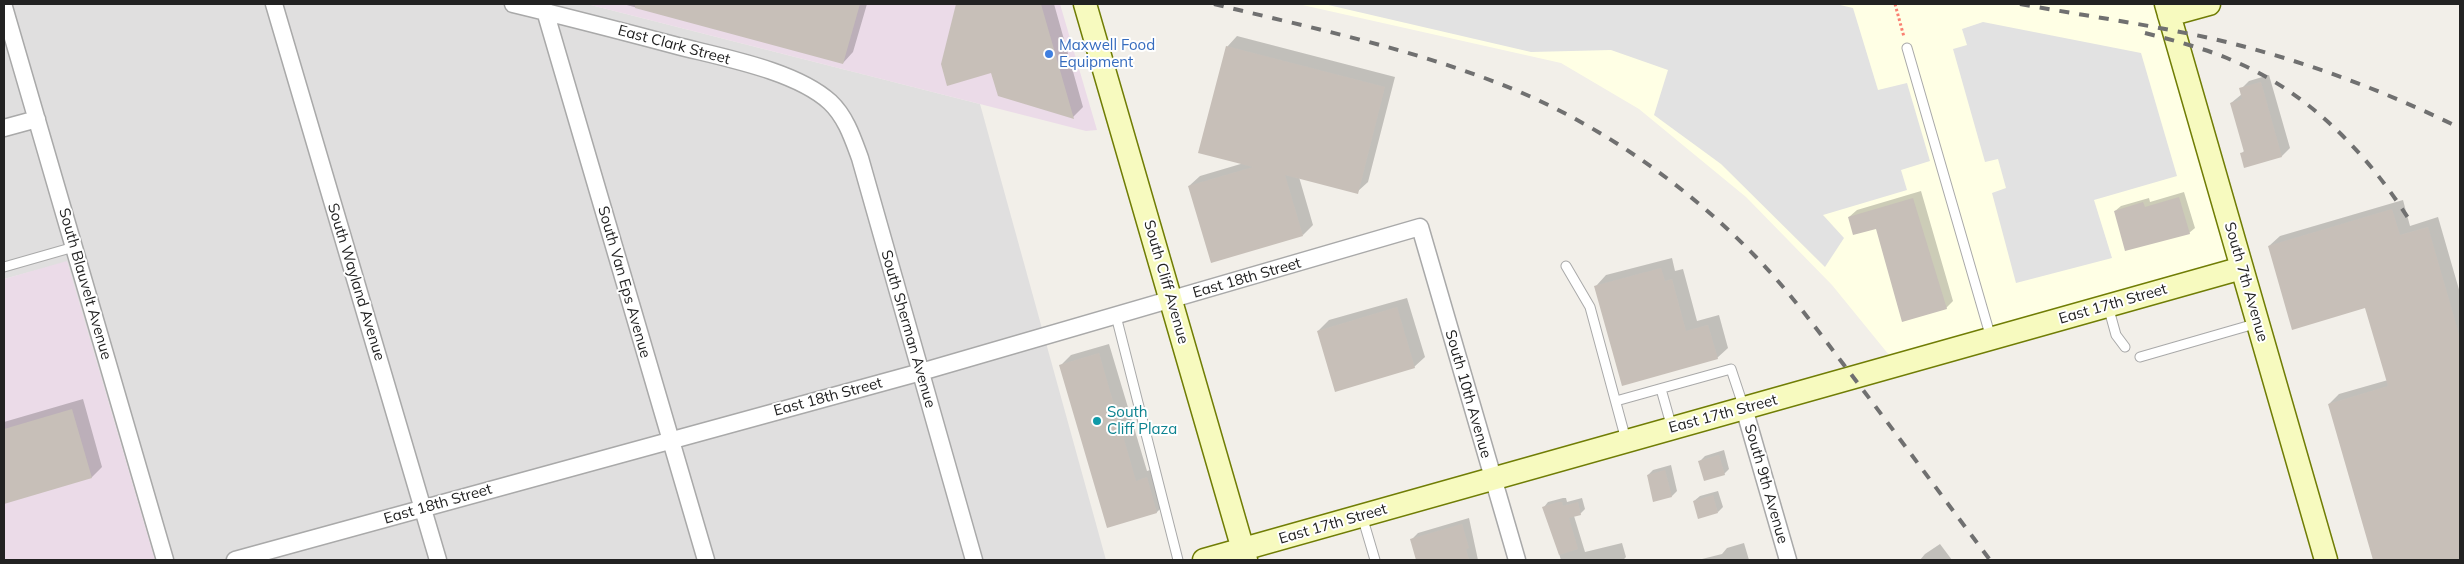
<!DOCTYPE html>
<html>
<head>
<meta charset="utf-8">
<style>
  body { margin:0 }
  #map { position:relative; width:2464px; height:564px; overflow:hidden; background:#f2efe9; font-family:Mulish,sans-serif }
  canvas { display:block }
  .frame { position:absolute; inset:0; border:5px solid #222; pointer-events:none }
</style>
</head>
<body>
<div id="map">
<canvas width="2464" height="564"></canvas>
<div class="frame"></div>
</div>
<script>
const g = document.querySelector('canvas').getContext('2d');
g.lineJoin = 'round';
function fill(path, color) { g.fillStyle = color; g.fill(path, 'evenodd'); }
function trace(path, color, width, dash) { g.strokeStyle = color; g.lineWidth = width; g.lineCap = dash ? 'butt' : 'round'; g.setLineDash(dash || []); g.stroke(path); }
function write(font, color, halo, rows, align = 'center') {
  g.font = font + ' Mulish,sans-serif'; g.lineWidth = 4; g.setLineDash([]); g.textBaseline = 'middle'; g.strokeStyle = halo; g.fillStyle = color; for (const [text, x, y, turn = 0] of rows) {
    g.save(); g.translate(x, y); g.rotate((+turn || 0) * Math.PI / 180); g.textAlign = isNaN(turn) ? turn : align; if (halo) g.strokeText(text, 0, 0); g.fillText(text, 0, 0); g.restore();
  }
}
const residential = new Path2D(`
  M4 4H587L980 104 1106 560H155L67 262 4 279Z`);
const industrial = new Path2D(`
  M587 4H1060L1097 130 1086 131Z
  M67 261 155 560H4V279Z`);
const education = new Path2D(`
  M1298 4H2161L2242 268 1898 366 1832 285 1746 197 1639 109 1561 63Z`);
const parking = new Path2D(`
  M1324 4H1836L1853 8 1878 90 1907 83 1930 161 1901 170 1907 190 1823 215 1844 238 1825 267 1721 164 1654 115 1668 70 1611 50 1531 52Z
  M1983 22 2141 53 2177 176 2094 200 2112 258 2016 283 1992 193 2006 188 1998 159 1985 162 1953 49 1967 45 1962 29Z`);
const shadow = new Path2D(`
  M623 4H867L853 52 843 63Z
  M958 4H1054L1083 107 1073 117 992 72 942 64Z
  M1237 36 1395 77 1368 182 1357 192 1299 177 1313 225 1303 235 1189 186 1200 176 1244 163 1227 47Z
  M2269 75 2290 148 2282 156 2245 166 2242 153 2245 150 2231 103 2242 94 2241 89 2249 81Z
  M1921 191 1953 301 1946 308 1877 227 1849 217 1857 210Z
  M2184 192 2195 228 2189 233 2115 211 2121 206 2149 198 2150 202Z
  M2403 200 2410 226 2438 217 2460 293V560H2427L2426 558 2417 560H2374L2329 404 2339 394 2388 380 2366 307 2269 246 2280 236Z
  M1672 258 1675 271 1683 269 1697 321 1719 315 1728 348 1717 358 1596 286 1606 275Z
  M1407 298 1425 357 1414 367 1318 331 1329 320Z
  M1109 344 1147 471 1157 468 1167 502 1157 512 1108 526 1061 365 1071 355Z
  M83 399 102 467 92 477 4 502V422Z
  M1724 450 1729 469 1724 474 1700 461 1705 456Z
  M1671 465 1677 491 1672 496 1654 501 1648 475 1653 470Z
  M1718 491 1723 507 1718 512 1694 501 1700 496Z
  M1563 498H1566L1567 502 1582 498 1585 509 1580 514 1574 516 1585 552 1622 543 1626 557 1623 560H1561L1544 507 1548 502Z
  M1469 518 1478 560H1450L1448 553 1417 560 1411 540 1418 533Z
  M1744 543 1749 560H1698L1722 554 1727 548Z
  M1940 544 1952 560H1920L1925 554Z`);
const building = new Path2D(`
  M635 4H860L843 64 635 8Z
  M956 4H1041L1074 119 998 96 991 73 947 86 941 64Z
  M1226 46 1385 87 1358 194 1285 175 1303 236 1211 263 1188 186 1253 167 1198 153Z
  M2261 82 2282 157 2244 168 2240 153 2244 152 2230 103 2242 99 2239 88Z
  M2179 197 2190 234 2125 251 2114 211 2143 202 2145 207Z
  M1913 198 1947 309 1902 322 1876 229 1853 235 1848 217Z
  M2392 209 2400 235 2428 227 2460 338V560H2373L2328 404 2388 386 2365 308 2292 330 2268 246Z
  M1661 268 1665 281 1672 279 1686 331 1708 325 1718 359 1622 386 1594 286Z
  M1397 307 1415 368 1335 392 1317 331Z
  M1099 353 1136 481 1147 477 1157 513 1107 528 1059 365Z
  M72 409 92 478 4 504V429Z
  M1719 455 1725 475 1704 481 1698 461Z
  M1665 470 1672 497 1653 502 1647 475Z
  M1713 495 1718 513 1698 519 1693 501Z
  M1558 502H1562L1563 506 1578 502 1581 515 1569 518 1578 549 1559 555 1542 507Z
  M1462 524 1469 548 1466 549 1469 560H1416L1410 539Z`);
const path = new Path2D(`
  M1895 4 1904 37`);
const lane = new Path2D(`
  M1907 48 1991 338
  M1566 266 1590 307 1626 440
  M4 267 74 247
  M2108 306 2116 335 2125 347
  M1116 316 1178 560
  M2140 357 2258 323
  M1661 389 1672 428
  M1616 401 1731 369 1744 408
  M1362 516 1375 560`);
const street = new Path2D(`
  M274 4 438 560
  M513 4C567 17 621 31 674 45 720 57 795 70 830 102 846 117 853 139 860 158L974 560
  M543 4 706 560
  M4 7 165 560
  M4 128 37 119
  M1744 408 1788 560
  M235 560 921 372 1420 227 1517 560`);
const secondary = new Path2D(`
  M1085 4 1246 560
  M2166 4 2326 560
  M2169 15 2209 4
  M1204 560 2242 268`);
const rail = new Path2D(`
  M1214 4C1316 29 1423 51 1520 92 1608 130 1689 188 1756 257 1788 290 1816 328 1844 365 1893 429 1941 495 1990 560
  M2020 4C2086 16 2153 25 2218 40 2302 60 2383 90 2460 128
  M2145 33C2176 41 2207 49 2236 62 2309 93 2368 154 2410 221`);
const markers = [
  [1049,54,5,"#3f7fe0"],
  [1097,421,5,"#0f9aa8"]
];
const streetNames = [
  ["East Clark Street",674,45,15],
  ["East 18th Street",1247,278,-16],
  ["South Wayland Avenue",356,282,73],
  ["South Van Eps Avenue",624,282,74],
  ["South Cliff Avenue",1166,282,74],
  ["South 7th Avenue",2246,282,74],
  ["South Blauvelt Avenue",85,284,74],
  ["East 17th Street",2113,304,-16],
  ["South Sherman Avenue",908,329,74],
  ["South 10th Avenue",1468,394,74],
  ["East 18th Street",828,397,-15],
  ["East 17th Street",1723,414,-15],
  ["South 9th Avenue",1766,484,74],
  ["East 18th Street",438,504,-16],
  ["East 17th Street",1333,524,-16]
];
const shopNames = [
  ["Maxwell Food",1059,45],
  ["Equipment",1059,62]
];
const cultureNames = [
  ["South",1107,412],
  ["Cliff Plaza",1107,429]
];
fill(residential, '#e0dfdf');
fill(industrial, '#ebdbe8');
fill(education, '#ffffe5');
fill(parking, '#e2e2e2');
fill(shadow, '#0003');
fill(building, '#c7bfb8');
trace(lane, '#a9a9a9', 11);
trace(street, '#a9a9a9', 19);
trace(secondary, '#707d05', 25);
trace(path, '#fa8072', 3, [2.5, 2.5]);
trace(lane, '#fff', 9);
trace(street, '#fff', 16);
trace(secondary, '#f7fabf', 22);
trace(rail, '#707070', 4, [10, 10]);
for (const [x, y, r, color] of markers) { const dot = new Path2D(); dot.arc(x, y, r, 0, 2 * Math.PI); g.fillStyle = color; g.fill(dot); trace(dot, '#fff', 2); }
write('15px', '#222', '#fff', streetNames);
write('15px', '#366cbe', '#fff', shopNames, 'left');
write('15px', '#0d838f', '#fff', cultureNames, 'left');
</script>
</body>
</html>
